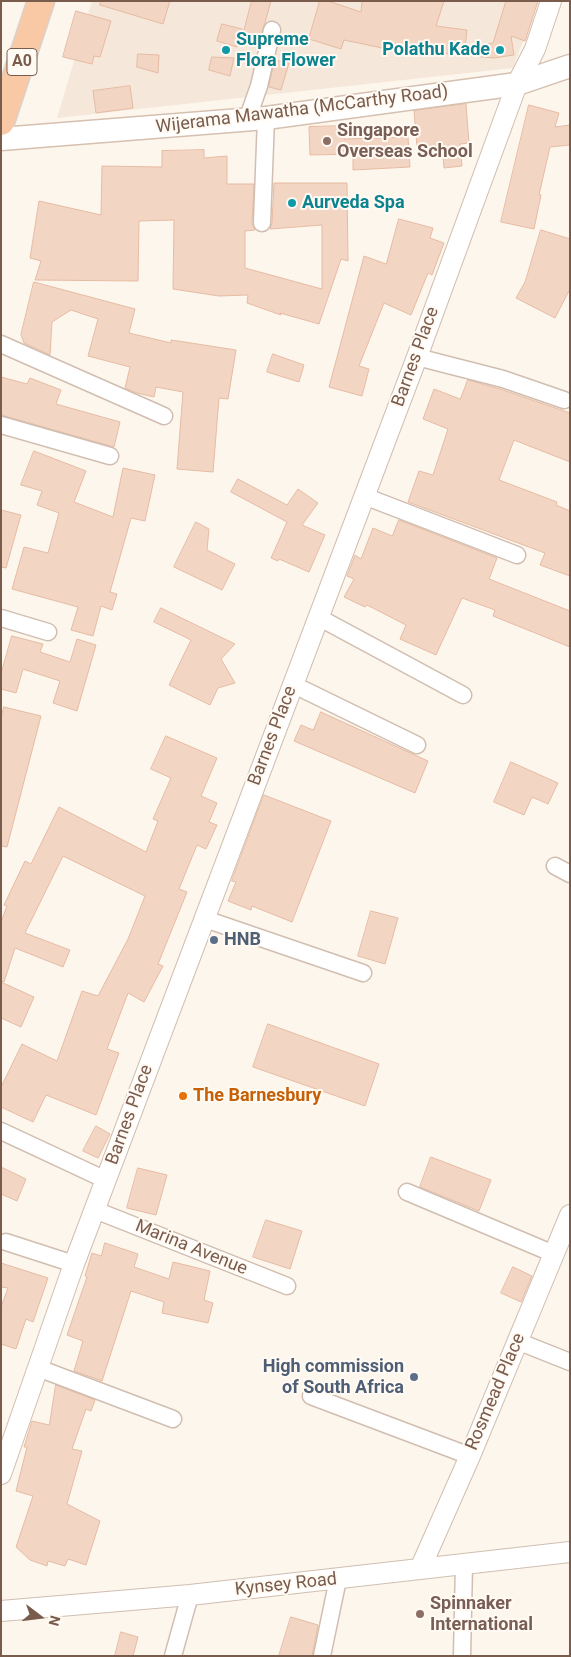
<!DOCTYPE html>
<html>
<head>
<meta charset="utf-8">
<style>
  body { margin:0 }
  #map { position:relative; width:571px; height:1657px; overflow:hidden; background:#fdf6ec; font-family:Roboto,sans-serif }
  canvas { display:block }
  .frame { position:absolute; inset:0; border:2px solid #7a5c4d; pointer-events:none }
  .north { position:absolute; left:15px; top:1592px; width:50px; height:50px; -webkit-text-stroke:4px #fffaf3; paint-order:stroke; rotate:105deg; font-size:14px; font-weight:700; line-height:20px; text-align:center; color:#7a5c4d }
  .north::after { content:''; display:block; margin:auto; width:18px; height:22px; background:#7a5c4d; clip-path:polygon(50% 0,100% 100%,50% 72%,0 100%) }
</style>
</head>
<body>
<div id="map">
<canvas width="571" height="1657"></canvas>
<div class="frame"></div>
<div class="north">N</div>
</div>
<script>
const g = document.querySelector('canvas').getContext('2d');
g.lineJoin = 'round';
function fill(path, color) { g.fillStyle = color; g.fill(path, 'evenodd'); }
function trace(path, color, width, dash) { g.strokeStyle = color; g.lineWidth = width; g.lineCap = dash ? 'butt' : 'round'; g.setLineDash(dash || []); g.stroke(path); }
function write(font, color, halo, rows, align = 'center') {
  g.font = font + ' Roboto,sans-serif'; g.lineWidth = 4; g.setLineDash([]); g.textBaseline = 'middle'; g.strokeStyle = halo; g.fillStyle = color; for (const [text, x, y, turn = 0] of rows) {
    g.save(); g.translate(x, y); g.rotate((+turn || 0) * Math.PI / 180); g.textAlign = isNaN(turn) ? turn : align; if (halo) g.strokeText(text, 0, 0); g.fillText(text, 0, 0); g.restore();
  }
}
const residential = new Path2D(`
  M92 1H538L513 68 57 118Z`);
const building = new Path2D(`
  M101 1H170L163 24 100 5Z
  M252 1H271L259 44 242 39Z
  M320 1H328L361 12 362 1H444L436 26 467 30 465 48 493 43 506 1H538L525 41 511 36 514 55 494 58 428 52 383 42 382 48 344 40 341 49 309 39Z
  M76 11 111 21 100 57 94 56 92 64 63 57Z
  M222 24 242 29 237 47 217 41Z
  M138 54 159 55 158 73 137 67Z
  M212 57 234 58 230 76 209 70Z
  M275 60 289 63 281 90 269 87Z
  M130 86 133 108 96 113 93 91Z
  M466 104 469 143 460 144 462 166 444 168 442 145 417 147 414 111Z
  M529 105 559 113 555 127 570 125V145L550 147 539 195H541L534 229 501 222Z
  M344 126V139L408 137 410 167 353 170V154L310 155 309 127Z
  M204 150V158L227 156V184H254L252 223 255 230 245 231V268L322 289V225L270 229 272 223 274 183H347L348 261 341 259 319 324 280 313 281 315 247 303 248 295 219 296 173 289 174 220 139 221 138 281 35 280 41 261 30 258 39 201 101 215 102 166 162 167V151Z
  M399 219 433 228 430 238 444 243 432 275 428 273 411 315 384 303 359 366 369 369 362 396 329 387 364 256 386 264Z
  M541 230 570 239V289L555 318 516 298 525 282Z
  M34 282 135 309 129 333 171 343V340L178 341 236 350 228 399 219 398 213 472 177 469 183 392 156 387 154 397 137 393 125 388 130 367 88 356 98 319 71 310 52 322 50 355 24 343 21 335Z
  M273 354 304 365 299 382 267 372Z
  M1 377 27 384 30 378 61 390 56 404 120 422 114 447 1 415Z
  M468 380 500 389 570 413V462L514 440 499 480 557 502 556 505 570 511V576L540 565 545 553 408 502 419 471 433 475 448 429 423 419 434 389 460 399Z
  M34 451 86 471 74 502 113 517 123 468 155 475 145 521 131 518 110 592 117 594 112 610 101 606 93 636 71 630 78 607 12 589 24 547 48 553 59 513 37 505 42 491 21 485Z
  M238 479 287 505 298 489 318 503 302 525 325 535 309 572 279 559 278 561 271 558 287 522 231 492Z
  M1 510 21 515 6 568 1 567Z
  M399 520 497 558 489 579 570 611V647L493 616 495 610 462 598 436 655 400 639 406 625 367 605 365 607 344 597 354 579 347 576 355 555 361 559 373 528 392 536Z
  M196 522 209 529 207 550 235 564 222 590 174 567Z
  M161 608 235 644 221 659 235 683 218 688 210 705 169 685 191 640 154 622Z
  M12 636 43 644 40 652 70 662 77 639 96 645 77 711 53 703 60 681 23 669 16 693 1 689V674Z
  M4 707 41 716 7 847 1 846V719Z
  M321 712 428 761 415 793 294 741 301 725 313 730Z
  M166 736 217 758 201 796 217 803 209 822 217 825 206 849 197 845 179 889 187 892 158 964 163 966 144 1002 128 993 107 1049 119 1053 96 1115 46 1095 33 1122 1 1107V1087L22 1044 57 1061 82 991 98 996 128 939 145 896 63 856 25 933 70 950 63 967 15 948 4 982 1 981V922L7 906 4 905 25 861 31 864 59 807 146 852 158 821 153 819 171 778 151 769Z
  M511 762 558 783 548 804 532 797 524 815 494 802Z
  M264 795 331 821 292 922 252 906 251 910 228 901 236 882 232 881Z
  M371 911 398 918 385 964 358 956Z
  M1 982 34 997 21 1027 1 1018Z
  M268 1024 379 1064 365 1106 253 1067Z
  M96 1126 110 1134 98 1158 83 1151Z
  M431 1157 491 1180 479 1211 420 1187Z
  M1 1167 26 1179 17 1201 1 1194Z
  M138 1168 167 1175 156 1215 127 1208Z
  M266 1220 302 1231 290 1269 253 1257Z
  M105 1243 138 1254 134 1267 169 1279 173 1262 210 1271 204 1300 213 1303 208 1323 162 1313 164 1302 131 1291 102 1381 74 1371 83 1341 67 1335 87 1277 85 1276 92 1253 101 1256Z
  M1 1263 48 1278 33 1322 26 1319 16 1349 1 1344V1307L8 1288 1 1287Z
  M513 1267 532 1276 521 1302 501 1293Z
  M56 1385 95 1400 91 1411 86 1409 72 1449 82 1451 67 1504 100 1521 86 1565 68 1559 65 1566 48 1561 47 1566 30 1560 16 1547 33 1496 16 1491 27 1447H24L32 1421 49 1425Z
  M291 1617 318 1625 312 1656H279Z
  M121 1632 138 1637 133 1656H115Z`);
const minor = new Path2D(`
  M247 120 259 86 272 30
  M262 223 266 118
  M1 344 164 416
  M417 357 503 379 564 400
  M1 425 110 456
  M364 496 517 555
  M318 617 463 695
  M1 618 48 632
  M292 684 417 745
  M555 866 570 874
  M205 919 363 973
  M1 1131 106 1180
  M407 1192 554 1254
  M95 1210 287 1286
  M6 1242 74 1264
  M517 1341 570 1362
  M38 1368 173 1419
  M311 1396 470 1456
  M173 1656 190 1595
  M322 1656 338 1579
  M462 1656 464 1564`);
const tertiary = new Path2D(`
  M1 1474 74 1264 417 357 517 84 535 49 551 1
  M420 1569 470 1456 570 1215
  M1 1611 190 1595 570 1552`);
const secondary = new Path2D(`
  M1 139 266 118 517 84 570 66`);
const trunk = new Path2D(`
  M1 122 41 1`);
const markers = [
  [226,50,5,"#0f9aa8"],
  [500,50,5,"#0f9aa8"],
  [327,141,5,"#8d6e63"],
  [292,203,5,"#0f9aa8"],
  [214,940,5,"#5c6f8a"],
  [183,1096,5,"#e8710a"],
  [414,1377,5,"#5c6f8a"],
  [420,1614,5,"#8d6e63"]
];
const shields = [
  [22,62,30]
];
const shieldNames = [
  ["A0",22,62]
];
const cultureNames = [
  ["Supreme",236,40],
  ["Flora Flower",236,61],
  ["Polathu Kade",490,50,"right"],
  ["Aurveda Spa",302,203]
];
const streetNames = [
  ["Wijerama Mawatha (McCarthy Road)",302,110,-7],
  ["Barnes Place",416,357,-70],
  ["Barnes Place",273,736,-69],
  ["Barnes Place",130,1115,-70],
  ["Marina Avenue",191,1248,22],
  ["Rosmead Place",496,1392,-67],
  ["Kynsey Road",286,1585,-6]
];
const educationNames = [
  ["Singapore",337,131],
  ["Overseas School",337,152],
  ["Spinnaker",430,1604],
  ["International",430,1625]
];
const serviceNames = [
  ["HNB",224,940],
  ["High commission",404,1367,"right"],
  ["of South Africa",404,1388,"right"]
];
const foodNames = [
  ["The Barnesbury",193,1096]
];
fill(residential, '#f5e8da');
fill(building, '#f3d5c3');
trace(building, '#e6bba3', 1);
trace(minor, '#d1beb0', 19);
trace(tertiary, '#d1beb0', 22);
trace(secondary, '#d6c0b0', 25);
trace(trunk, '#dad1cd', 29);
trace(minor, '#fff', 16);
trace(tertiary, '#fff', 20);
trace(secondary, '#fff', 22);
trace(trunk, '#f9c8a4', 26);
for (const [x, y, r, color] of markers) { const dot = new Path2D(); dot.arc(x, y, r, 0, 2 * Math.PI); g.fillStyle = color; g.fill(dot); trace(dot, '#fffaf3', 2); }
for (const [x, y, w] of shields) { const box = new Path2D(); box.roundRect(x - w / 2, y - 13.5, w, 27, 4); g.fillStyle = '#fffaf3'; g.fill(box); trace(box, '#7a5c4d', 1); }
write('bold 16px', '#7a5c4d', null, shieldNames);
write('bold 18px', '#0d838f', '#fffaf3', cultureNames, 'left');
write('18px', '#7a5c4d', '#fffaf3', streetNames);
write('bold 18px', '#785e54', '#fffaf3', educationNames, 'left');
write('bold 18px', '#4e5e75', '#fffaf3', serviceNames, 'left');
write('bold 18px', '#c56008', '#fffaf3', foodNames, 'left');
</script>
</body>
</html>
